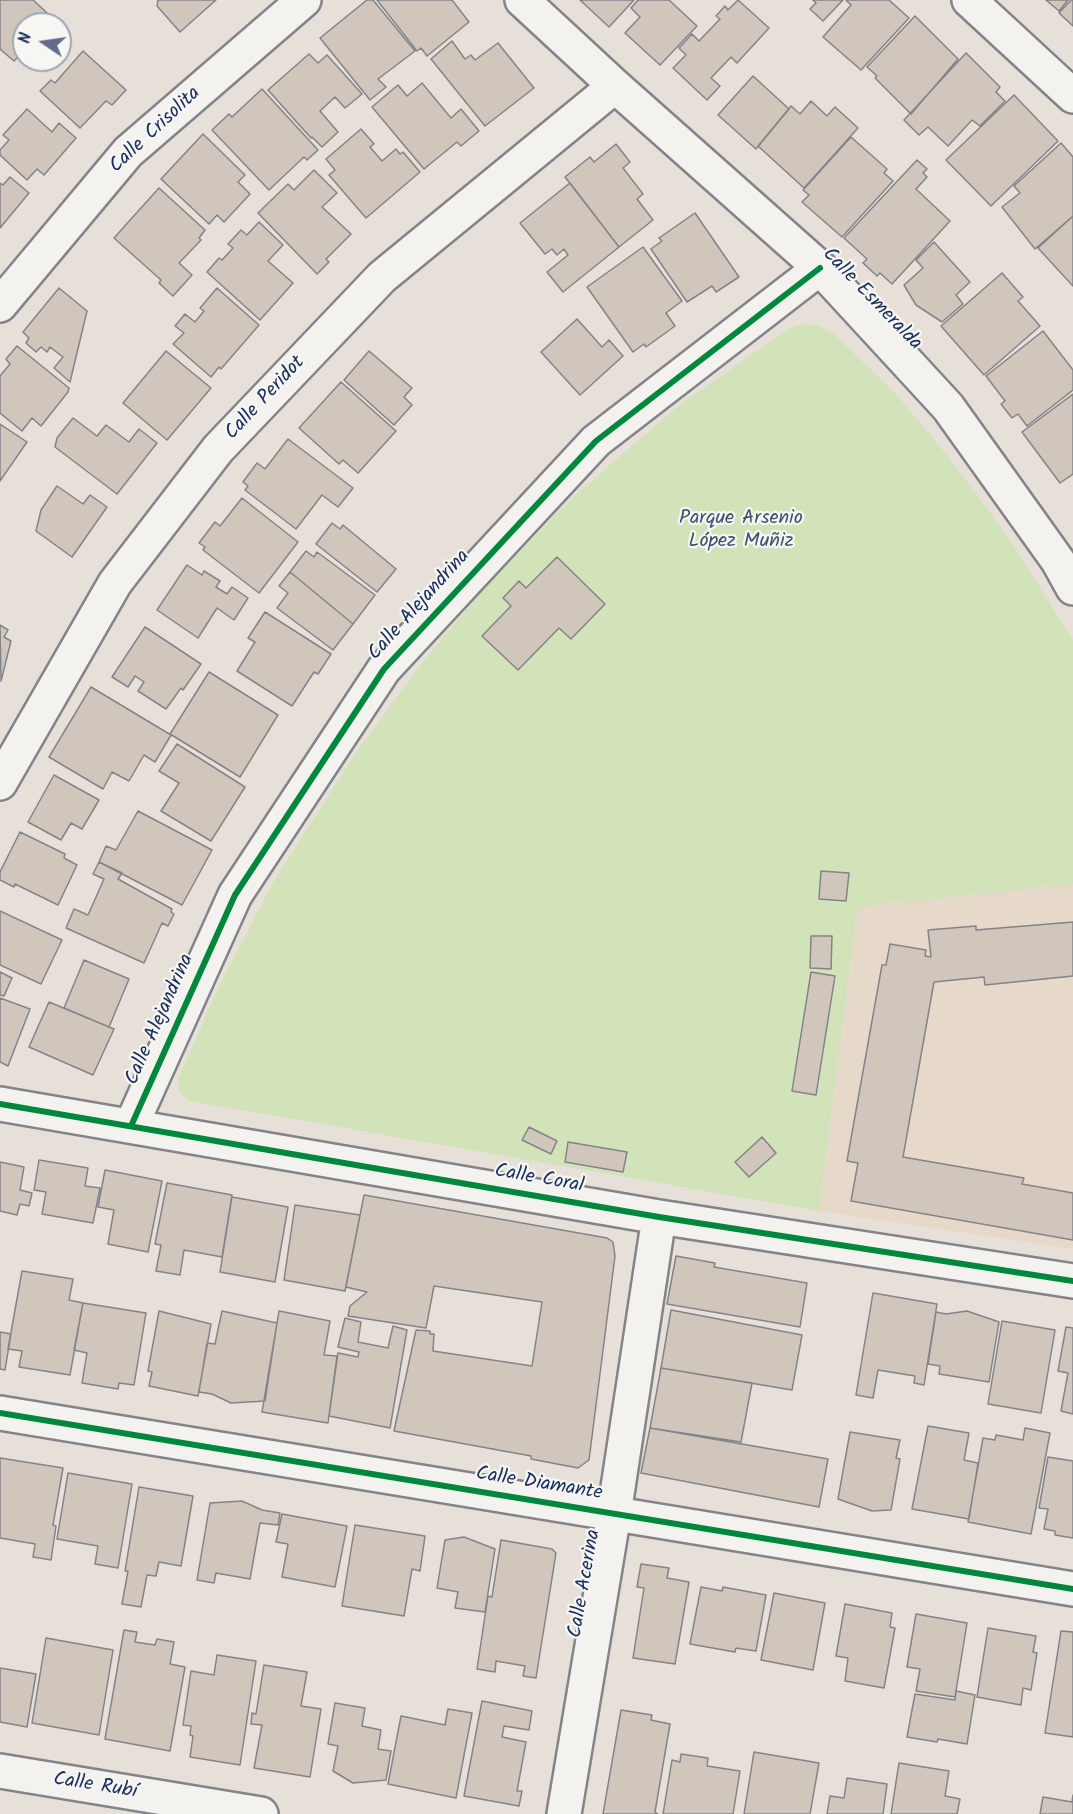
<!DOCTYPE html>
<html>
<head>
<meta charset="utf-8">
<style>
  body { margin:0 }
  #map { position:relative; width:1073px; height:1814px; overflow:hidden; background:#e7e0d9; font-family:Kalam,sans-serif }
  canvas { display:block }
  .north { position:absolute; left:12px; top:12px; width:60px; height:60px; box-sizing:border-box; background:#f6f6f2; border:2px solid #9ea6b7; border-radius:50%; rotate:283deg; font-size:16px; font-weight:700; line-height:24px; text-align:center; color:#1b2f5e }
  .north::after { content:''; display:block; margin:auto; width:21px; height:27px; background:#626d89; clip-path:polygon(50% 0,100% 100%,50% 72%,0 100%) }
</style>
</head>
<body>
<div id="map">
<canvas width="1073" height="1814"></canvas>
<div class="north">N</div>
</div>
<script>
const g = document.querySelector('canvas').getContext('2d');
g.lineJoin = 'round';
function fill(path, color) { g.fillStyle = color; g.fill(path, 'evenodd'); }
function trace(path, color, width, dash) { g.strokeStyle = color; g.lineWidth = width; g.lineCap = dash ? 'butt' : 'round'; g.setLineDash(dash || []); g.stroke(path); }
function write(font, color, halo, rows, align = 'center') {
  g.font = font + ' Kalam,sans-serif'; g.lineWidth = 4.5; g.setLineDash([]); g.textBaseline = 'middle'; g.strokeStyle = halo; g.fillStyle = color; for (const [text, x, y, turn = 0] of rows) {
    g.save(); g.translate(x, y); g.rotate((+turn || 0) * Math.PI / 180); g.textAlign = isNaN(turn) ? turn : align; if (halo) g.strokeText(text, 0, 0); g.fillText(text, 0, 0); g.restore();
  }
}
const built = new Path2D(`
  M1073 884V1249L819 1211 858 907Z`);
const green = new Path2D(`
  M806 324 819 326 834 334 897 395 947 455 1008 537 1073 640V884L858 907 819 1211 190 1101 180 1093 177 1081 221 982 275 879 355 754 425 659 484 589 573 497 678 406 791 327Z`);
const building = new Path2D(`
  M0 0H33L59 24H24V51L14 61 0 49Z
  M158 0H216L180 32 157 6Z
  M367 0H373L415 51 378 79 386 87 370 100 320 38Z
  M377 0H452L469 22 427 56 421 48 417 51Z
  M580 0H634L609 27Z
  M638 0H669L697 26 660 65 625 33 640 17 631 8Z
  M738 0 769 28 737 63 731 57 711 78 720 86 707 100 673 68 686 55 679 48 692 34 699 41 720 19 716 16 725 6 728 10Z
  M813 0H843L823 21 810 9 816 3Z
  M846 0H889L909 18 861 70 823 37 851 5Z
  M1046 0H1068L1059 11Z
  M1071 0H1073V26L1059 13Z
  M915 16 958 59 911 114 875 78 877 76 867 67Z
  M452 41 465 59 471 55 475 60 498 43 534 88 485 126 431 59Z
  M83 51 126 90 112 105 106 101 80 128 40 91 51 80 55 83Z
  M966 53 1000 87 996 92 1005 101 980 126 972 120 948 146 928 127 919 135 904 120Z
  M309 54 318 63 327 55 362 94 345 108 335 97 320 111 338 132 322 147 312 137 311 138 268 90Z
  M753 76 789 109 756 149 718 115Z
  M422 83 451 118 461 109 479 131 461 146 457 142 424 169 372 107 398 85 407 96Z
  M262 89 318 150 307 160 304 157 269 190 212 130 229 114 232 117Z
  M1014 95 1058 141 991 206 946 160Z
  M811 101 827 116 835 107 858 128 804 188 758 146 791 106 800 114Z
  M27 109 52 132 59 123 76 138 44 175 37 169 27 180 0 155V150L9 140 3 135Z
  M361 129 374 144 370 147 382 161 396 149 400 154 403 152 420 172 366 218 329 175 335 170 326 159Z
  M203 134 245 175 238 182 250 194 224 222 217 215 209 224 161 179Z
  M851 137 887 169 884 173 893 181 842 237 802 202 809 195 803 190Z
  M1061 143 1073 157V216L1035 249 1002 207 1020 193 1014 186Z
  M616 144 630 162 623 168 643 194 637 199 653 220 619 247 565 177 590 157 594 162Z
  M917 160 927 169 923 173 927 177 916 189 950 221 892 284 880 273 877 276 863 263 867 259 844 238Z
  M314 170 337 193 322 207 351 234 326 259 329 262 317 274 258 213 288 184 294 190Z
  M10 177 29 193 0 228V183L3 185Z
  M570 183 619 247 563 292 547 272 568 255 564 249 557 255 552 249 545 254 520 223Z
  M159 188 205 230 199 238 201 240 179 263 192 275 173 296 159 283 161 280 114 238Z
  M695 213 739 277 716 292 712 286 687 302 651 249 662 241 659 238Z
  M1073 216V286L1038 248Z
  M259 222 283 245 268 261 293 283 260 320 207 272 219 258 222 260 233 248 228 244 241 230 247 235Z
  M934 242 970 282 956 295 963 304 942 322 916 305 904 285 923 268 916 260Z
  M643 247 682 301 666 313 675 326 646 347 644 344 633 352 587 287Z
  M1002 273 1023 297 1018 301 1040 326 984 375 941 326Z
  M59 288 87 311 70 382 54 368 63 357 50 347 47 352 41 347 36 352 26 343 29 338 23 332Z
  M217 288 259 325 221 369 219 367 211 377 173 344 184 333 175 326 185 314 195 322 204 311 200 308Z
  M577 319 602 347 609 340 623 356 580 395 541 352Z
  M1043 331 1073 370V390L1027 426 1018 414 1012 418 1001 404 1005 401 986 376Z
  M17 346 69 388 68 392 41 426 32 418 22 431 0 413V376L10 364 6 359Z
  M166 351 211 388 167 440 123 403Z
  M369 351 412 388 404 397 412 405 394 425 344 380Z
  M341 382 396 431 358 473 343 460 339 464 299 428Z
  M1073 394V474L1060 483 1022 432Z
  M73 418 97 436 106 425 129 442 139 429 157 443 117 494 55 447 57 438Z
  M0 424 27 442 0 481Z
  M288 439 353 488 338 507 322 495 296 529 245 490 248 486 243 482 257 463 265 469Z
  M57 486 83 504 90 495 107 507 72 557 36 531 41 510Z
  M242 498 298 542 259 593 203 550 205 547 199 543 215 522 220 526Z
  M332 523 340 529 343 525 396 569 377 592 316 544Z
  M306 551 314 557 317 552 375 595 353 624 290 572Z
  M557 557 605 604 571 639 559 628 518 670 482 636 511 606 503 598 519 581 526 588Z
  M187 565 202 575 204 571 220 581 216 587 227 594 232 587 248 598 234 620 217 608 198 638 157 610Z
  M290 572 353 624 333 650 277 608 288 593 279 586Z
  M265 612 331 654 318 674 314 672 292 706 237 671 255 642 248 638Z
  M0 625 8 630 4 637 11 641 1 681Z
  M145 627 201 664 183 690 181 688 166 709 138 691 144 682 135 676 128 687 112 677Z
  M209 672 278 715 240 777 170 734Z
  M91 687 171 735 155 762 144 755 129 781 112 772 103 789 49 757Z
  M177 744 245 787 211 841 161 811 179 783 159 771Z
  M54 775 99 800 82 829 71 823 61 840 28 822Z
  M138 811 212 850 182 905 99 862 106 846 116 850Z
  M20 832 65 854 64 858 77 865 58 905 15 884 14 887 0 880V872Z
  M99 862 122 873 118 879 172 909 171 912 174 914 168 926 162 923 144 963 66 928 74 909 88 915 104 879 93 874Z
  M821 871 849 873 846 901 819 899Z
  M0 911 62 940 41 984 0 965Z
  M1073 922V976L985 985 984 977 934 982 903 1157 1024 1178 1022 1184 1073 1193V1240L851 1201 858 1163 847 1161 882 965H886L890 944 926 950 925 956 931 957 928 930 976 926V930Z
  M811 936H832L831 969 810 968Z
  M84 960 129 979 109 1027 64 1008Z
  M0 972 12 978 4 996 0 995Z
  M811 972 835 976 816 1095 792 1091Z
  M0 998 30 1009 8 1066 0 1062Z
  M49 1002 114 1029 93 1075 29 1047Z
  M529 1127 557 1141 551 1154 522 1140Z
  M762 1137 776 1153 749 1177 735 1162Z
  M568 1142 627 1152 623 1172 565 1162Z
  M39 1160 88 1168 85 1186 100 1188 93 1223 42 1214 46 1192 34 1190Z
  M0 1162 24 1167 20 1190 32 1193 29 1206 20 1204 17 1215 0 1211Z
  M105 1170 162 1181 148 1252 108 1244 114 1210 98 1207Z
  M167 1183 232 1195 222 1257 184 1250 180 1275 156 1271 161 1245 155 1244Z
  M364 1195 607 1238 613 1242 615 1256 589 1460 578 1468 531 1459V1456L394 1431 416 1330 430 1331V1334H434L433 1351 532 1366 542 1302 434 1286 426 1328 348 1316 350 1306 367 1292 346 1287Z
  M232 1197 288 1207 275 1282 220 1272Z
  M295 1205 360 1215 345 1291 284 1280Z
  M676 1256 715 1263 714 1267 807 1283 800 1327 667 1304Z
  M22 1271 73 1279 69 1300 83 1303 70 1375 19 1367 22 1351 8 1349Z
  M873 1293 937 1304 924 1385 914 1383 915 1376 878 1370 873 1398 856 1395Z
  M83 1303 146 1313 134 1385 119 1383 118 1389 82 1383 87 1353 74 1350Z
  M671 1310 802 1335 792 1390 661 1368Z
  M159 1311 211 1324 198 1396 149 1386 152 1372 148 1371Z
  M222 1311 277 1323 265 1401 231 1403 212 1394 199 1392 207 1343 215 1344Z
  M279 1311 330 1321 324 1355 337 1356 328 1423 262 1412Z
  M967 1311 999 1322 989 1382 939 1374 940 1366 928 1364 936 1312 946 1314Z
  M345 1318 361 1322 358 1342 388 1348 393 1326 407 1330 390 1428 329 1416 338 1353 358 1357 359 1352 338 1347Z
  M1002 1321 1055 1330 1041 1413 988 1404Z
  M1066 1327 1073 1328V1414L1061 1411 1068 1373 1058 1371Z
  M0 1332 11 1334 5 1370 0 1369Z
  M661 1368 752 1383 741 1442 650 1428Z
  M928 1426 969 1433 964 1460 978 1463 969 1519 912 1509Z
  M650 1428 828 1459 819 1507 641 1473Z
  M1025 1428 1050 1433 1031 1534 968 1522 983 1438 995 1440 996 1435 1023 1440Z
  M850 1432 900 1440 896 1458 900 1459 891 1510 872 1511 838 1499Z
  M1048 1457 1073 1461V1538L1055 1535V1531L1044 1529 1048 1509 1039 1508Z
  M0 1458 63 1468 53 1525 56 1526 51 1560 33 1557 35 1544 0 1538Z
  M68 1473 132 1484 118 1568 95 1564 98 1546 57 1539Z
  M139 1487 193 1496 181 1566 159 1562 156 1576 147 1575 141 1607 122 1604 128 1571H125Z
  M242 1501 262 1510 280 1513 278 1525 260 1523 250 1579 216 1573 214 1583 197 1580 210 1503Z
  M282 1514 347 1526 335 1587 282 1577 288 1544 276 1542Z
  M355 1525 425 1536 420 1571 412 1569 404 1616 342 1606Z
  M464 1537 495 1549 485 1612 455 1608 458 1592 437 1588 445 1540Z
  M501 1540 552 1549 556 1553 536 1678 523 1676 525 1666 496 1661 495 1672 477 1669 488 1596 492 1597Z
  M641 1564 669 1568 667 1578 689 1582 675 1664 633 1658 644 1588 637 1587Z
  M701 1587 722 1591 723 1587 766 1595 756 1651 736 1648 735 1652 690 1644Z
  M774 1593 825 1603 813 1670 761 1660Z
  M845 1604 892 1613 890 1627 895 1628 884 1688 845 1681 848 1658 836 1656Z
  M916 1614 967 1623 955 1697 916 1691 920 1669 907 1667Z
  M988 1628 1036 1636 1033 1652 1037 1653 1031 1690 1023 1688 1021 1705 977 1697Z
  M124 1630 137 1632 135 1642 155 1645 157 1639 174 1642 170 1664 185 1667 170 1751 105 1739Z
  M1061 1631 1073 1632V1737L1045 1733Z
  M46 1638 113 1650 99 1735 32 1723Z
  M217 1655 256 1661 240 1765 190 1757 193 1736 190 1735 191 1726 183 1725 191 1671 214 1675Z
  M264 1665 307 1672 301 1706 321 1709 310 1777 254 1768 262 1725 251 1724 252 1713 256 1714Z
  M0 1668 36 1674 27 1727 0 1722Z
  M956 1691 975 1695 967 1744 938 1739 937 1742 907 1737 915 1694 955 1700Z
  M482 1701 532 1711 529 1730 504 1726 502 1737 526 1742 517 1791H522L519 1806 464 1796Z
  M335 1703 365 1708 362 1726 381 1730 378 1749 391 1751 386 1780 353 1783 333 1771 338 1746 328 1744Z
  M448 1709 472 1713 456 1798 388 1784 401 1716 445 1725Z
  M621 1710 652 1715 651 1720 670 1724 655 1812 658 1814H603Z
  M754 1752 819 1763 810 1814H744Z
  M681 1754 708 1758 707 1766 740 1771 733 1814H663L672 1760 680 1762Z
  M899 1763 949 1771 945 1796 960 1799 957 1814H891Z
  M847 1778 887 1784 883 1814H827L830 1796 844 1798Z
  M1073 1795V1814H1040L1043 1797 1072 1802Z`);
const minor = new Path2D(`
  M522 0 615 86 820 268 948 407 1058 561 1073 588
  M969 0 1073 96
  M0 305 128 152 304 0
  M0 783 115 583 218 449 382 277 615 86
  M0 1104 659 1217 1073 1281
  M131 1126 235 895 384 669 596 441 820 268
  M0 1413 1073 1589
  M0 1771 261 1814
  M564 1814 614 1514 659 1217`);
const cycleway = new Path2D(`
  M0 1104 659 1217 1073 1281
  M131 1126 235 895 384 669 596 441 820 268
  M0 1413 1073 1589`);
const streetNames = [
  ["Calle Crisolita",156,131,-43],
  ["Calle Esmeralda",871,300,46],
  ["Calle Peridot",266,399,-47],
  ["Calle Alejandrina",420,606,-48],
  ["Calle Alejandrina",161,1020,-66],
  ["Calle Coral",539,1180,10],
  ["Calle Diamante",539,1485,9],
  ["Calle Acerina",586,1584,-80],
  ["Calle Rubí",95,1787,9]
];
const parkNames = [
  ["Parque Arsenio",741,520],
  ["López Muñiz",741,543]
];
fill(built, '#e7d9ca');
fill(green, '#d2e3ba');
fill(building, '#d1c6bc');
trace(building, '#838489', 1.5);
trace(minor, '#838489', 38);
trace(minor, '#f3f2ef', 33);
trace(cycleway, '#00873e', 6);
write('20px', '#1b2f5e', '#f6f6f2', streetNames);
write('20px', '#3c546b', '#f6f6f2', parkNames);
</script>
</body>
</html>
